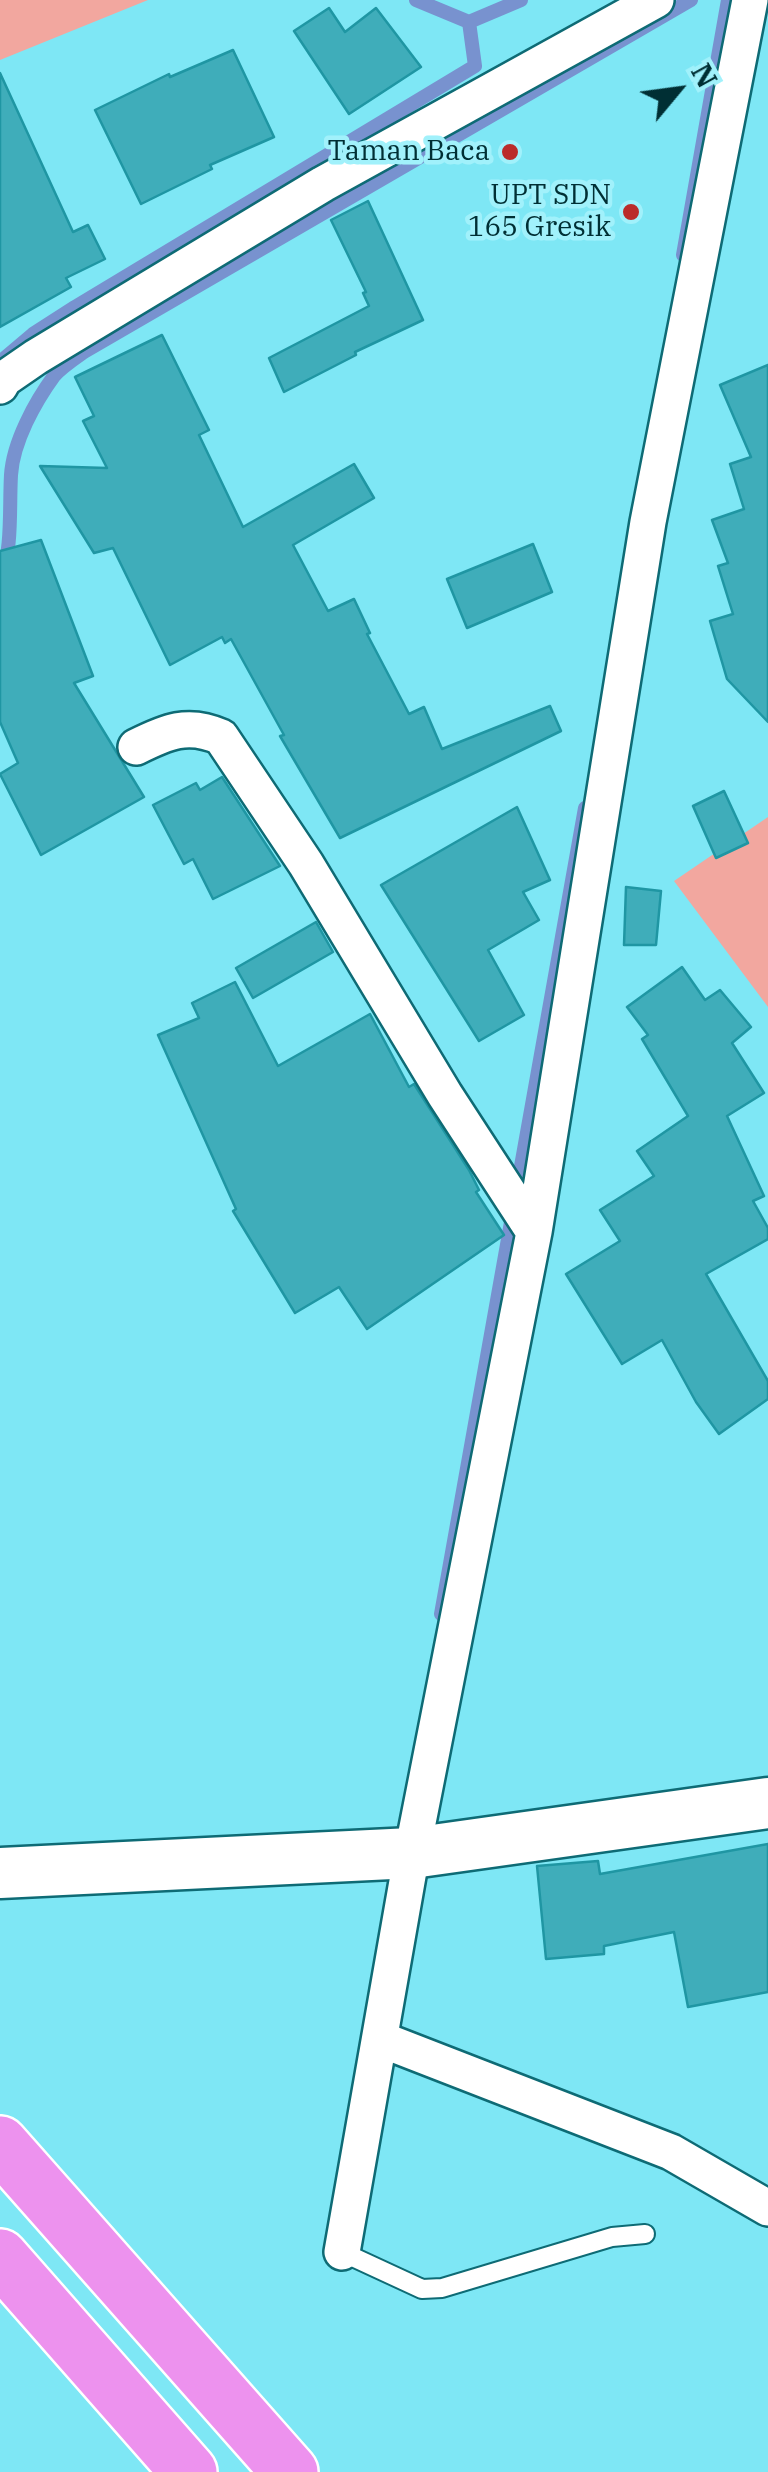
<!DOCTYPE html>
<html>
<head>
<meta charset="utf-8">
<style>
  body { margin:0 }
  #map { position:relative; width:768px; height:2472px; overflow:hidden; background:#7ee7f5; font-family:"IBM Plex Serif",serif }
  canvas { display:block }
  .north { position:absolute; left:628px; top:40px; width:100px; height:100px; -webkit-text-stroke:8px #a1f1fb; paint-order:stroke; rotate:61deg; font-size:28px; font-weight:700; line-height:40px; text-align:center; color:#002f34 }
  .north::after { content:''; display:block; margin:auto; width:35px; height:45px; background:#002f34; clip-path:polygon(50% 0,100% 100%,50% 72%,0 100%) }
</style>
</head>
<body>
<div id="map">
<canvas width="768" height="2472"></canvas>
<div class="north">N</div>
</div>
<script>
const g = document.querySelector('canvas').getContext('2d');
g.lineJoin = 'round';
function fill(path, color) { g.fillStyle = color; g.fill(path, 'evenodd'); }
function trace(path, color, width, dash) { g.strokeStyle = color; g.lineWidth = width; g.lineCap = dash ? 'butt' : 'round'; g.setLineDash(dash || []); g.stroke(path); }
function write(font, color, halo, rows, align = 'center') {
  g.font = font + ' "IBM Plex Serif",serif'; g.lineWidth = 9; g.setLineDash([]); g.textBaseline = 'middle'; g.strokeStyle = halo; g.fillStyle = color; for (const [text, x, y, turn = 0] of rows) {
    g.save(); g.translate(x, y); g.rotate((+turn || 0) * Math.PI / 180); g.textAlign = isNaN(turn) ? turn : align; if (halo) g.strokeText(text, 0, 0); g.fillText(text, 0, 0); g.restore();
  }
}
const green = new Path2D(`
  M0 0H148L0 60Z
  M768 817V1007L674 881Z`);
const stream = new Path2D(`
  M416 0 469 22 521 0
  M683 255 728 0
  M0 362 33 334 75 307 475 66 469 22
  M0 582C13 547 9 511 11 475 13 442 35 402 54 376 62 367 74 359 84 352L691 0
  M441 1614 585 808`);
const building = new Path2D(`
  M329 8 345 32 376 8 421 67 349 114 294 31Z
  M233 50 274 137 210 165 212 169 141 204 95 110 169 74 170 77Z
  M0 73 73 232 88 225 105 259 66 278 71 287 0 327Z
  M368 201 423 320 355 352 356 355 284 392 269 358 369 306 363 293 366 292 331 220Z
  M162 335 209 430 199 435 243 527 354 464 374 498 293 545 328 611 354 599 370 633 367 634 409 714 424 707 442 749 550 706 561 731 340 838 280 736 284 735 231 639 225 643 222 637 170 665 113 548 94 553 40 466 107 468 83 421 94 416 75 377Z
  M768 365V722L727 679 710 621 733 614 718 566 728 563 712 520 744 509 730 464 751 457 720 385Z
  M41 540 93 676 74 683 144 797 41 855 0 774 18 763 0 722V551Z
  M533 544 552 592 467 628 447 579Z
  M222 777 280 866 213 899 193 859 184 864 153 805 196 783 200 790Z
  M724 791 748 843 716 858 693 806Z
  M517 807 550 880 523 892 539 920 488 950 524 1015 479 1041 381 885Z
  M626 887 661 891 656 945H624Z
  M316 922 333 952 253 998 236 968Z
  M682 967 705 1000 720 990 751 1027 732 1043 764 1093 727 1116 764 1196 753 1201 768 1228V1239L706 1274 768 1381V1399L719 1434 696 1402 662 1340 622 1364 566 1274 620 1241 600 1210 654 1176 637 1151 688 1116 642 1039 648 1035 627 1007Z
  M235 982 278 1066 370 1014 409 1087 414 1084 469 1170 479 1190 476 1192 504 1235 367 1329 339 1287 295 1313 233 1211 236 1209 158 1035 199 1018 192 1003Z
  M768 1844V1992L688 2007 674 1932 604 1946V1954L546 1959 537 1866 598 1861 600 1874Z`);
const lane = new Path2D(`
  M342 2252 422 2289 442 2288 612 2237 645 2234`);
const street = new Path2D(`
  M0 386 4 379 36 357 323 184 656 0
  M136 747C166 732 188 722 221 737L306 864 445 1095 534 1232
  M380 2039 671 2152 768 2208
  M342 2252 412 1853 534 1232 648 522 750 0`);
const secondary = new Path2D(`
  M0 1873 412 1853 768 1803`);
const highway = new Path2D(`
  M0 2144 290 2472
  M0 2257 189 2472`);
const markers = [
  [510,152,10,"#bb2c2a"],
  [631,212,10,"#bb2c2a"]
];
const poiNames = [
  ["Taman Baca",490,152],
  ["UPT SDN",611,196],
  ["165 Gresik",611,228]
];
fill(green, '#f2a79f');
trace(stream, '#7892cf', 14);
fill(building, '#3fadba');
trace(building, '#1f96a3', 2.5);
trace(lane, '#0e6b75', 22);
trace(street, '#0e6b75', 40);
trace(secondary, '#0e6b75', 55);
trace(highway, '#fff', 60);
trace(lane, '#fff', 18);
trace(street, '#fff', 35);
trace(secondary, '#fff', 50);
trace(highway, '#ed92ee', 55);
for (const [x, y, r, color] of markers) { const dot = new Path2D(); dot.arc(x, y, r, 0, 2 * Math.PI); g.fillStyle = color; g.fill(dot); trace(dot, '#a1f1fb', 4); }
write('28px', '#002f34', '#a1f1fb', poiNames, 'right');
</script>
</body>
</html>
